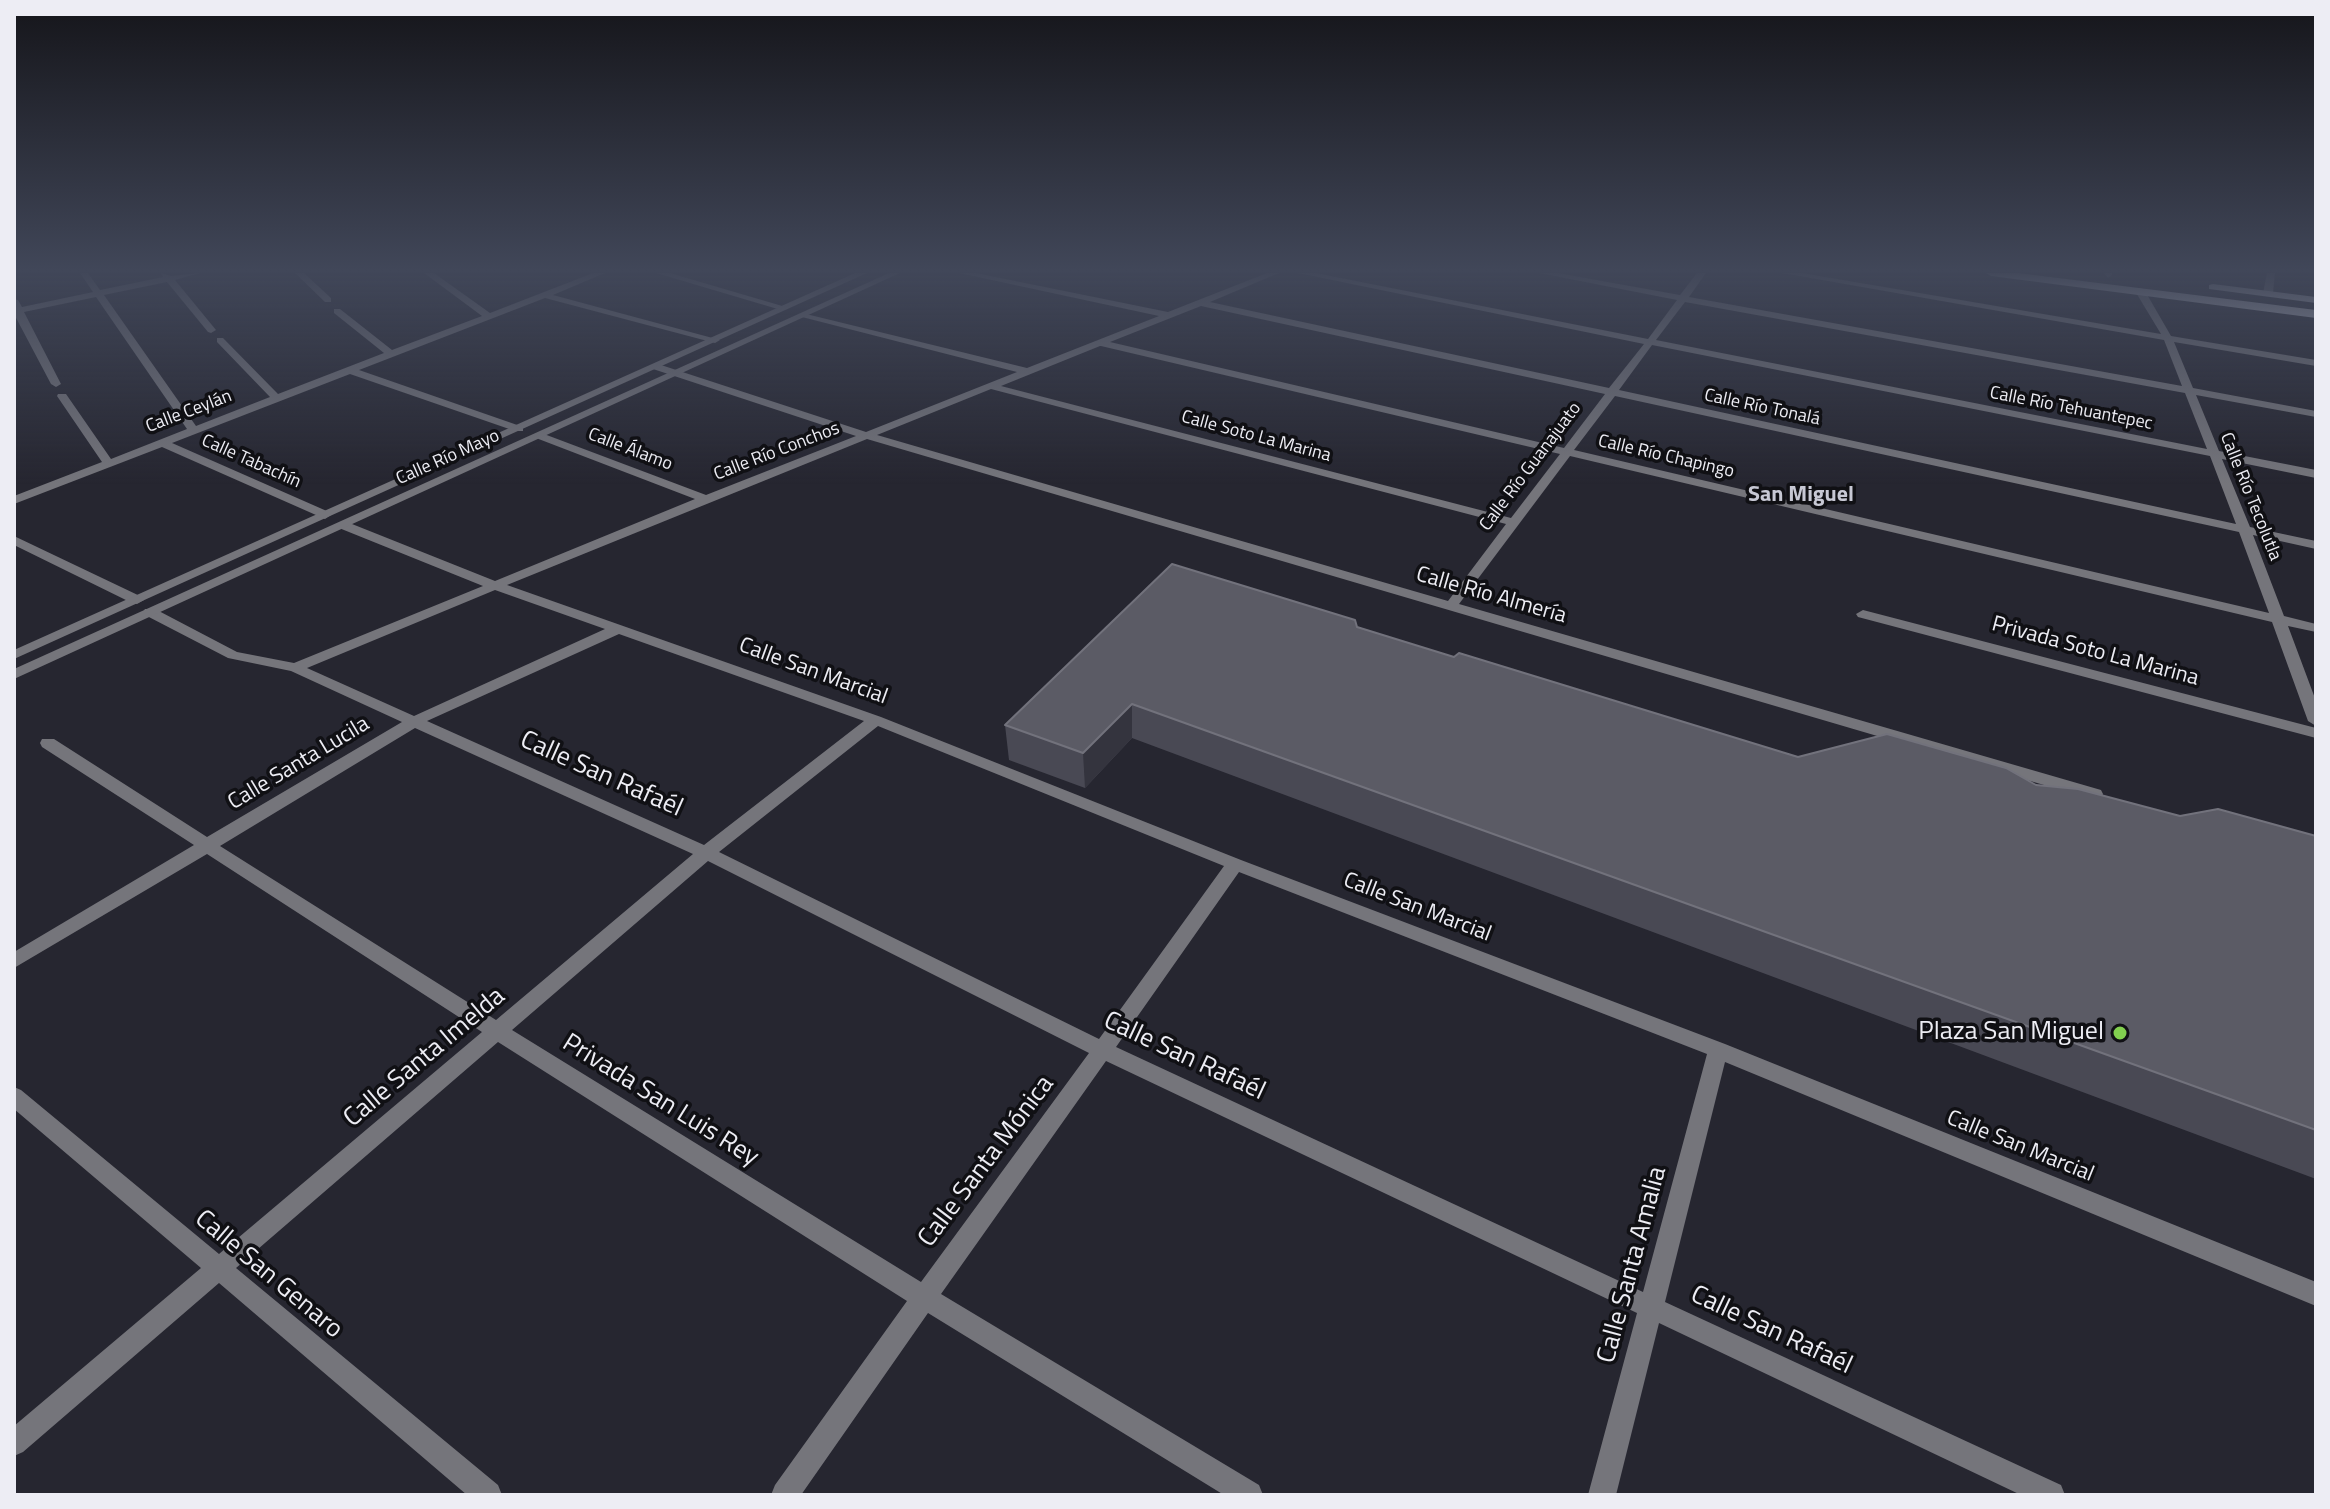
<!DOCTYPE html>
<html>
<head>
<meta charset="utf-8">
<style>
  body { margin:0 }
  #map { position:relative; width:2330px; height:1509px; overflow:hidden; background:#262630; font-family:"Titillium Web",sans-serif }
  canvas { display:block }
  .frame { position:absolute; inset:0; border:16px solid #ededf4; pointer-events:none }
</style>
</head>
<body>
<div id="map">
<canvas width="2330" height="1509"></canvas>
<div class="frame"></div>
</div>
<script>
const g = document.querySelector('canvas').getContext('2d');
g.lineJoin = 'round';
function fill(path, color) { g.fillStyle = color; g.fill(path, 'evenodd'); }
function trace(path, color, width, dash) { g.strokeStyle = color; g.lineWidth = width; g.lineCap = dash ? 'butt' : 'round'; g.setLineDash(dash || []); g.stroke(path); }
function write(font, color, halo, rows, align = 'center') {
  g.font = font + ' "Titillium Web",sans-serif'; g.lineWidth = 7; g.setLineDash([]); g.textBaseline = 'middle'; g.strokeStyle = halo; g.fillStyle = color; for (const [text, x, y, turn = 0] of rows) {
    g.save(); g.translate(x, y); g.rotate((+turn || 0) * Math.PI / 180); g.textAlign = isNaN(turn) ? turn : align; if (halo) g.strokeText(text, 0, 0); g.fillText(text, 0, 0); g.restore();
  }
}
const minor = new Path2D(`
  M80 273H88L100 290 163 277 161 273 171 276 200 273 175 280 216 330 211 333 208 332 167 282 104 295 196 426 270 397 217 342V338H223L278 394 384 353 334 313V309H340L392 350 482 316 424 273H434L490 313 593 273H605L553 295 720 340 715 343 545 298 359 370 523 427V431H515L350 374 172 443 329 512 331 515 325 519 162 447 14 504V496L102 462 57 396 58 394H66L111 459 187 429 96 297 24 312 61 384 56 387 51 384 14 314V299L18 300 22 307 93 292Z
  M295 273H304L331 298V302H325Z
  M656 273H670L789 308 781 310Z
  M959 273H976L1168 312 1267 273H1279L1210 302 1609 388 1644 344 1298 273H1316L1648 339 1677 300 1539 273H1558L1680 295 1697 273H1706L1689 297 2182 386 2164 340 1782 273H1802L2161 334 2135 291 2140 288 2145 291 2171 336 2316 360V366L2174 342 2193 388 2316 411V417L2196 395 2219 451 2316 470V478L2222 459 2250 527 2316 541V549L2253 535 2284 616 2316 624V632L2288 626 2316 701V726L2308 721 2272 622 1570 456 1459 604 2101 790 2103 794 2101 798 2095 800 867 439 507 585 881 717 1241 860 1725 1044 2316 1282V1306L1725 1062 1665 1302 2061 1485 2065 1495H2021L1659 1323 1616 1495H1588L1637 1313 1106 1061 941 1294 1259 1485 1263 1495H1224L928 1313 801 1495H771L775 1485 907 1301 498 1042 236 1268 498 1485 502 1495H467L219 1283 23 1452 14 1456V1426L201 1268 14 1109V1087L21 1090 219 1254 482 1032 207 854 14 968V952L194 845 42 747 40 743 42 739H54L207 837 402 722 291 671 228 658 145 615 143 612 145 609H155L237 652 294 663 483 586 339 528V522H347L495 581 695 499 536 438V434H544L706 495 856 436 653 369V365H661L866 432 1017 372 802 317V313L1027 368 1159 316ZM1685 302 2185 393 2207 449 1656 340ZM1201 306 1605 394 1564 448 1110 342ZM1652 345 2210 456 2236 524 1619 390ZM1100 346H1101L1560 454 1511 518 1001 386ZM991 389 1506 524 1448 601 877 435ZM1615 396 2239 532 2269 613 1574 450ZM495 590 605 629 414 716 307 668ZM619 634 864 721 704 845 427 721ZM878 726 1224 866 1099 1039 719 852ZM415 728 693 854 496 1020 220 846ZM708 861 1089 1053 921 1282 512 1030ZM1239 872 1707 1054 1643 1292 1116 1047Z
  M2104 273H2112V275L2108 278Z
  M2267 273H2275L2273 293 2268 296 2263 293Z
  M14 536 142 597 144 600 137 604 132 603 14 545Z
  M1863 610 2316 728V738L1858 617 1856 614Z`);
const tertiary = new Path2D(`
  M855 273H867L14 659V650Z
  M889 273H900L14 679V669Z`);
const primary = new Path2D(`
  M1986 273H2018L2316 310V318L1991 276Z
  M2213 284 2316 297V303L2209 289V285Z`);
const wall = new Path2D(`
  M1357 627 1454 657 1798 757 2036 785 2180 816 2316 836V1179L1132 738 1085 788 1009 760 1005 725Z`);
const shadedWall = new Path2D(`
  M1132 704V738L1085 788 1083 753Z`);
const building = new Path2D(`
  M1172 564 1355 620 1357 627 1454 657 1459 653 1798 757 1887 734 2006 768 2036 785 2078 789 2180 816 2218 809 2316 836V1130L1132 704 1083 753 1005 725Z`);
const markers = [
  [2120,1033,8,"#82d04f"]
];
const farStreetnames = [
  ["Calle Río Tonalá",1762,408,12],
  ["Calle Río Tehuantepec",2071,409,11],
  ["Calle Ceylán",189,412,-21],
  ["Calle Soto La Marina",1256,437,15],
  ["Calle Álamo",630,450,21],
  ["Calle Río Conchos",777,452,-21],
  ["Calle Río Chapingo",1666,457,13],
  ["Calle Río Mayo",448,458,-24],
  ["Calle Tabachín",251,462,24],
  ["Calle Río Guanajuato",1531,467,-53],
  ["Calle Río Tecolutla",2250,497,68]
];
const farQuarternames = [
  ["San Miguel",1801,496]
];
const streetNames = [
  ["Calle Río Almería",1491,596,16],
  ["Privada Soto La Marina",2095,652,15],
  ["Calle San Marcial",813,672,20],
  ["Calle Santa Lucila",299,764,-31],
  ["Calle San Marcial",1417,908,21],
  ["Calle San Marcial",2020,1147,22]
];
const nearStreetnames = [
  ["Calle San Rafaél",601,775,24],
  ["Calle San Rafaél",1184,1057,25],
  ["Calle Santa Imelda",425,1058,-40],
  ["Privada San Luis Rey",660,1101,32],
  ["Calle Santa Mónica",987,1162,-53],
  ["Calle Santa Amalia",1633,1265,-75],
  ["Calle San Genaro",268,1275,40],
  ["Calle San Rafaél",1771,1331,25]
];
const nearPoinames = [
  ["Plaza San Miguel",2104,1033]
];
fill(minor, '#75757b');
fill(tertiary, '#75757b');
fill(primary, '#c4c5cf');
fill(wall, '#494954');
fill(shadedWall, '#34343e');
fill(building, '#5b5b65');
trace(building, '#72727c', 2);
const sky = g.createLinearGradient(0, 0, 0, 484);
sky.addColorStop(0, '#15151a');
sky.addColorStop(0.56, '#414759');
sky.addColorStop(1, '#41475900');
g.fillStyle = sky;
g.fillRect(0, 0, 2330, 484);
for (const [x, y, r, color] of markers) { const dot = new Path2D(); dot.arc(x, y, r, 0, 2 * Math.PI); g.fillStyle = color; g.fill(dot); trace(dot, '#101014', 3); }
write('18px', '#ededf4', '#101014', farStreetnames);
write('bold 22px', '#c7c8d4', '#101014', farQuarternames);
write('22px', '#ededf4', '#101014', streetNames);
write('26px', '#ededf4', '#101014', nearStreetnames);
write('26px', '#ededf4', '#101014', nearPoinames, 'right');
</script>
</body>
</html>
